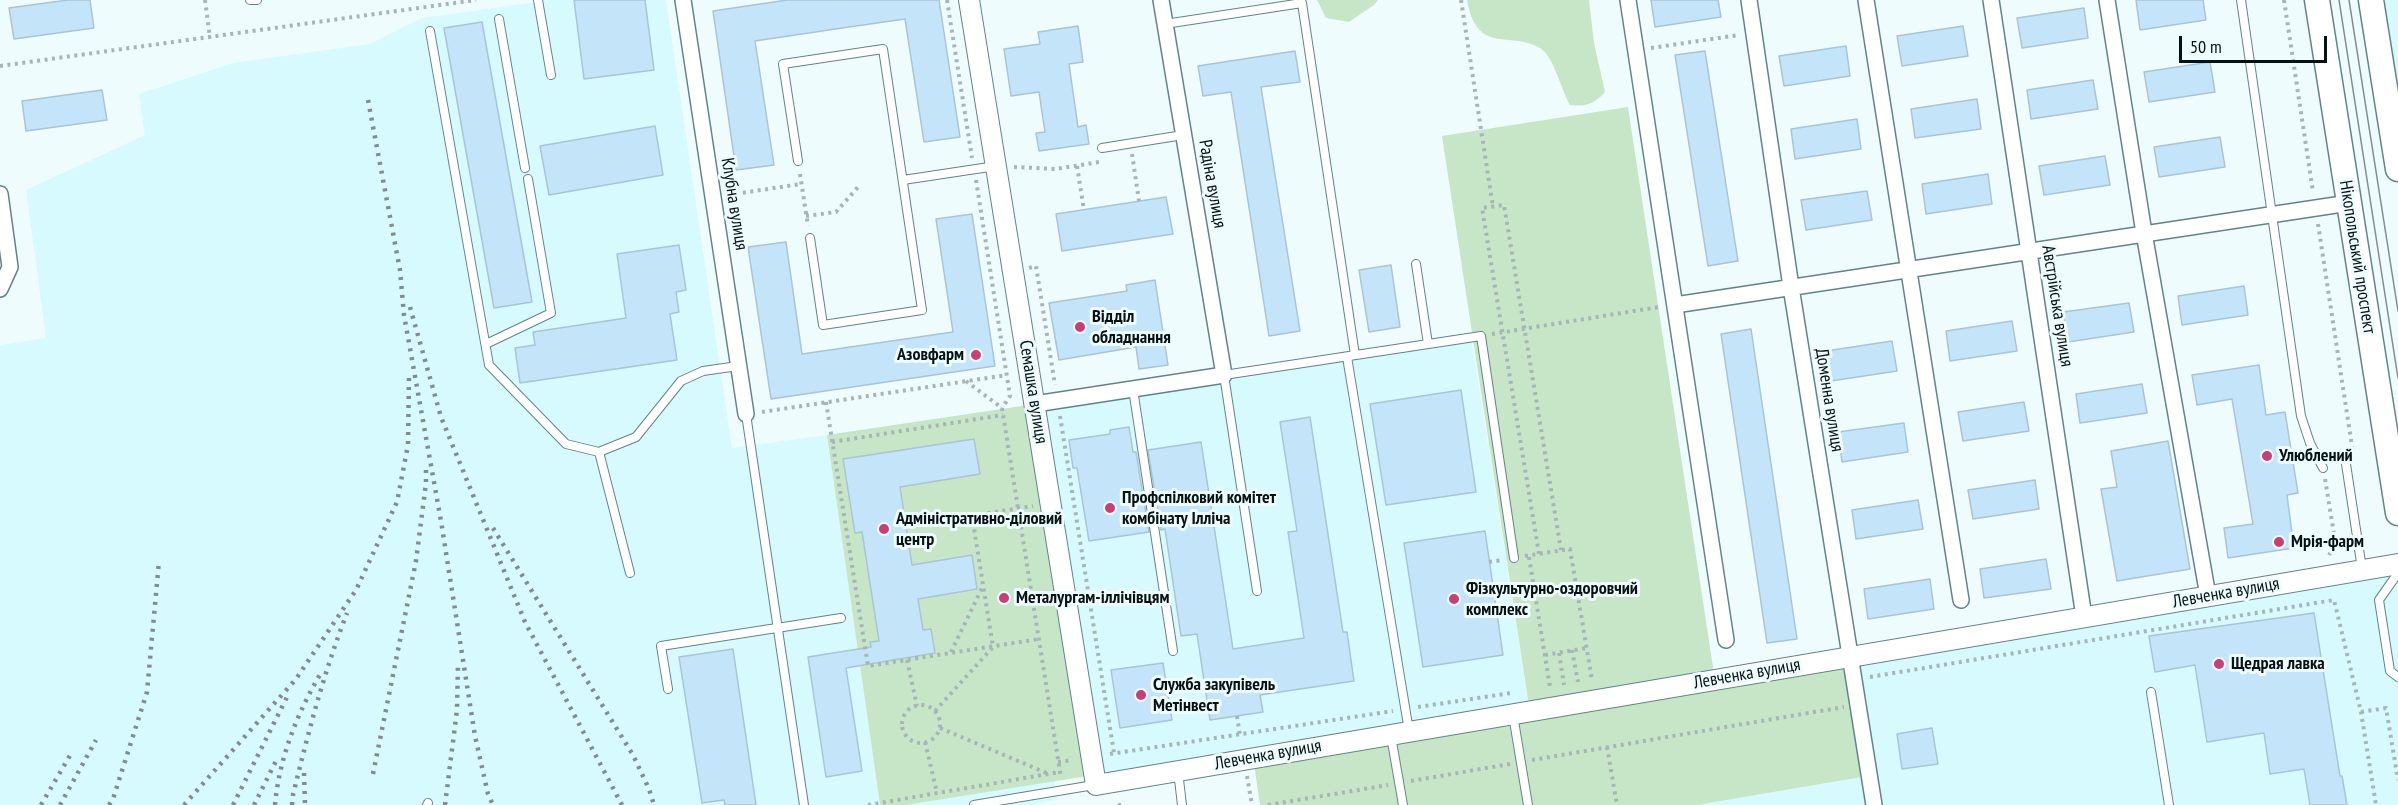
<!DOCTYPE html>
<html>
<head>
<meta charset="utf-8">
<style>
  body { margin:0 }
  #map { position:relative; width:2398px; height:805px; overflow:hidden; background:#effcfe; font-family:"PT Sans Narrow",sans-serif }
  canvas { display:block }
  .scale { position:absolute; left:2179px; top:36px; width:148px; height:27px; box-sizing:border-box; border:3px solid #051112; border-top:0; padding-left:8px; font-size:18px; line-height:21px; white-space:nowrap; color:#051112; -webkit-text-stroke:4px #effcfe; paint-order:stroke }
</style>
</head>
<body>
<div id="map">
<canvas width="2398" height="805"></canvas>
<div class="scale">50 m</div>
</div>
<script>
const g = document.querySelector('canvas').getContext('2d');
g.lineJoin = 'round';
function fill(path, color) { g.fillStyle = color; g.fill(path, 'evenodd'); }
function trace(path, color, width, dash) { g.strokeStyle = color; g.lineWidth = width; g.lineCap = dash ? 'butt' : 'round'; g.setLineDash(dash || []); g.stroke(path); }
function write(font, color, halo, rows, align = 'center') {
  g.font = font + ' "PT Sans Narrow",sans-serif'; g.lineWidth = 6; g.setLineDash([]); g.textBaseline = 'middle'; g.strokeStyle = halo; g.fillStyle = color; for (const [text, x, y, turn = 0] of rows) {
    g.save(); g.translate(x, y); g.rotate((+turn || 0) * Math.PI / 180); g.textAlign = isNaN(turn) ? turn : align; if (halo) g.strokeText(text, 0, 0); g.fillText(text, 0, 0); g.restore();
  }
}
const built = new Path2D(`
  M551 0H666L732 448 827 435 880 805H0V345L46 338 26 190 145 135 139 94 233 63 370 44 422 18Z
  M2380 0H2398V113Z
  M1471 337 1529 706 1095 779 1035 404Z
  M2394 572 2398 596V805H1881L1858 662Z
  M1862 777 1866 805H1697Z
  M1054 781 1057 800 1030 805H906Z`);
const green = new Path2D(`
  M1317 0H1378L1374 5 1349 22 1326 18Z
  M1467 0H1589L1594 43 1605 92C1594 104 1586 107 1570 105 1561 90 1554 56 1540 48 1509 30 1477 56 1467 0Z
  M1628 107 1714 674 1529 706 1442 136Z
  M1035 404 1094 775 906 805H880L827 435Z
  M1843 665 1862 777 1697 805H1260L1254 764Z`);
const building = new Path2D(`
  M68 0H90L94 28 14 39 9 8Z
  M574 0H645L654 70 584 79Z
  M787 0H939L960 137 924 142 905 19 849 27 755 41 774 165 736 170 713 11Z
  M1651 0H1718L1721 17 1655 27Z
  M2136 0H2203L2206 20 2140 30Z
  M2084 8 2088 38 2022 48 2017 18Z
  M482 22 532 302 494 308 444 28Z
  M1078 26 1083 62 1069 64 1078 127 1086 125 1089 144 1039 151 1036 133 1045 132 1039 92 1011 96 1004 49 1040 44 1038 32Z
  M1963 26 1968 56 1902 66 1897 36Z
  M1846 46 1850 76 1784 86 1779 56Z
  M1295 51 1300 82 1261 87 1300 331 1269 336 1231 92 1203 96 1198 66Z
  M1705 51 1738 261 1708 266 1675 55Z
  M2210 62 2215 92 2149 102 2144 72Z
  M2093 80 2098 109 2031 119 2027 90Z
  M102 90 107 120 26 131 22 101Z
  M1977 99 1981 129 1915 138 1911 109Z
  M1857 119 1861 149 1795 159 1791 129Z
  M655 126 663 175 549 195 540 146Z
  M2220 137 2225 167 2159 177 2154 147Z
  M2105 156 2110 185 2044 195 2039 166Z
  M1988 174 1992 204 1926 214 1922 184Z
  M1867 191 1872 220 1806 230 1801 200Z
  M1166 197 1173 234 1062 251 1056 214Z
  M972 214 995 366 771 399 748 247 786 242 802 354 953 332 936 219Z
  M679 245 686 290 676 292 679 312 670 314 677 360 520 383 515 348 535 345 533 332 626 318 617 254Z
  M1391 265 1400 327 1369 332 1359 270Z
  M1155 280 1168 365 1139 369 1136 347 1059 360 1049 303 1127 291 1126 285Z
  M2244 286 2248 315 2182 325 2178 296Z
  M2129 303 2134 332 2068 342 2063 312Z
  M2012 321 2017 351 1950 361 1946 331Z
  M1751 329 1797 639 1767 643 1721 334Z
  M1892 341 1897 371 1831 381 1826 351Z
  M2259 365 2266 415 2285 412 2298 493 2287 495 2294 548 2228 558 2224 528 2253 524 2232 399 2197 405 2192 375Z
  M2142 384 2147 413 2080 423 2076 394Z
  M1461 390 1476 492 1386 505 1370 404Z
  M2024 402 2029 431 1963 441 1958 412Z
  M1310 417 1343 632H1347L1354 681 1260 695 1263 712 1210 720 1197 634 1181 636 1165 529 1161 530 1148 450 1201 442 1233 649 1304 638 1288 532 1297 531 1280 422Z
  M1904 423 1908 452 1842 462 1838 432Z
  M1129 427 1133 452H1136L1149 532 1089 541 1077 468H1073L1069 440 1110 434V430Z
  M974 439 980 474 900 487 912 565 972 555 977 589 918 599 923 630 931 629 935 653 846 668 862 771 826 777 808 657 871 647 870 642 879 641 862 532 855 533 843 459Z
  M2168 441 2190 569 2117 581 2101 489 2117 487 2111 451Z
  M2035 480 2039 509 1973 519 1968 490Z
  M1918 500 1923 529 1856 539 1852 510Z
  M1485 531 1503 655 1423 667 1404 543Z
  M2046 559 2051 589 1984 598 1980 569Z
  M1930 579 1934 609 1868 619 1864 589Z
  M2314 613 2340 776H2342L2347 805H2310L2304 769 2270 774 2264 733 2207 742 2195 665 2155 672 2149 636Z
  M733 649 756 805H725L724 800 702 803 679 657Z
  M1163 663 1172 720 1120 728 1111 670Z
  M1932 728 1938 764 1902 769 1897 734Z`);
const path = new Path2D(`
  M205 0 210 38
  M947 0 972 158
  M1461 0 1493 207
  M2284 0 2313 192
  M1651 48 1739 35
  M0 66 476 0
  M1132 154 1139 201
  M1077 166 1084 210
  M1014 167 1056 169 1099 162
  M800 174 808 226
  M976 180 1010 396 1002 408
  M728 195 801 184
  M806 216 836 212 858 187
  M2318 224 2353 453
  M1029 268 1036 266 1055 385
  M1492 334 1659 307
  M966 381 1002 408 1061 778
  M826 402 868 666 1039 639
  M762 412 1007 375
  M1060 416 1114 753
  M832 442 1003 415
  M2325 479 2335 540 2329 556
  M906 526 1033 506
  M1539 554 1482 208 1504 205 1561 550
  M1525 556 1570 549 1592 680
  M1529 557 1550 687
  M1489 562 1503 560
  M1572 650 1578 682
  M951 652 983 586
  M1559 653 1564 685
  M1545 655 1587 648
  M907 660 917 706
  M1870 677 2334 600 2361 712 2376 805
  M902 724a19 19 0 1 1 38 0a19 19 0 1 1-38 0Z
  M1418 707 1511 693
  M935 711 993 647 972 516
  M2361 712 2386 708 2398 780
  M1237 716 1240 736
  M940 728 1049 774
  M925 742 937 793
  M1607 747 1617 805
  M1110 754 1393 711
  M1532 760 1844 707
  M1058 762 1072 760
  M1247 776 1252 805
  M1411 781 1510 764
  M868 805 1060 772
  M1118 805H1122
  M1268 805 1388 785`);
const service = new Path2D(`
  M250 0H257
  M538 0 551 75
  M2241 0 2301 416 2310 443 2323 468
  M499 19 525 168
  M1165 24 1302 3 1355 355
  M430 31 489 365 566 444 599 452 636 437 681 381 703 371 738 366
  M1102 148 1183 135
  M798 161 783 64 883 49 922 310 823 325 810 238
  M903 180 996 166
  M1416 264 1428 344
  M486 344 551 313 528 179
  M1347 357 1409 731
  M1133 389 1173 651
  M746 414 804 805
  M599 452 630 573
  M2346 464 2362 569
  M2398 573 2379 600 2390 671 2398 677
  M1257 591 1224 375 1481 336 1514 558
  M668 689 661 646 841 618
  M2151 692 2169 805
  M1513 715 1528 805
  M1391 736 1403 805
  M1178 771 1182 805
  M427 805 428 803
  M974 805 1094 785`);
const minor = new Path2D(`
  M683 0 746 414
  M1628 0 1726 640
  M1749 0 1791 287 1874 805
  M1866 0 1961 600
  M1991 0 2084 617
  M2107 0 2144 233 2208 596
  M0 194 10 267 0 289
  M1675 305 2349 203
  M1035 404 1224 375 1161 0`);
const tertiary = new Path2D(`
  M969 0 1096 785 2398 564`);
const primary = new Path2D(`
  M2317 0 2398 513
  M2371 0 2398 169`);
const tram = new Path2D(`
  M2339 0 2398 378
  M2349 0 2398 311`);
const rail = new Path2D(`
  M368 100 400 270 404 315 441 521 475 736 488 794 493 805
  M410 307 441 417 525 622 622 805
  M493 528 633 755 649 789 654 805
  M304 773 305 805
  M373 774 416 561 426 483V468
  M41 805 72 752
  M60 805 96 740
  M109 805 113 799 147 692 159 561
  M184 805 296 679 356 590 397 502 408 445 409 375
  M233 805 288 695
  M254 805 278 757
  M275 805C279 759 297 713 321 673
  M292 805 293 795C308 733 324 672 347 613
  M445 805 457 710 458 664`);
const markers = [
  [1080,327,6,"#c83e78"],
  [976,355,6,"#c83e78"],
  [2267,456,6,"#c83e78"],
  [1110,508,6,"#c83e78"],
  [884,529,6,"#c83e78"],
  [2279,542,6,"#c83e78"],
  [1004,598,6,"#c83e78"],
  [1454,599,6,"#c83e78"],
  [2219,664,6,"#c83e78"],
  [1141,695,6,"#c83e78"]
];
const streetNames = [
  ["Радіна вулиця",1212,184,80],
  ["Клубна вулиця",734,204,81],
  ["Нікопольський проспект",2357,257,81],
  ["Австрійська вулиця",2057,306,81],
  ["Семашка вулиця",1033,392,81],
  ["Доменна вулиця",1829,400,81],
  ["Левченка вулиця",2226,593,-10],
  ["Левченка вулиця",1747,674,-10],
  ["Левченка вулиця",1268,755,-10]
];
const poiNames = [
  ["Відділ",1092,317],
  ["обладнання",1092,338],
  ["Азовфарм",964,355,"right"],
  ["Улюблений",2279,456],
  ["Профспілковий комітет",1122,498],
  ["комбінату Ілліча",1122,519],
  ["Адміністративно-діловий",896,519],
  ["центр",896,540],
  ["Мрія-фарм",2291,542],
  ["Фізкультурно-оздоровчий",1466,589],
  ["комплекс",1466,610],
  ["Металургам-іллічівцям",1016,598],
  ["Щедрая лавка",2231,664],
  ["Служба закупівель",1153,685],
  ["Метінвест",1153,706]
];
fill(built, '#d7fafe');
fill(green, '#c7e6c7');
fill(building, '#c3e4f9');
trace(building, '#aac4d4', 1.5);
trace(service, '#648387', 10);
trace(minor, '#648387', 18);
trace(tertiary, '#648387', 22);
trace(primary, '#648387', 27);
trace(path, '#a8b5b7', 4, [3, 4.5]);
trace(service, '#fff', 8);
trace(minor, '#fff', 15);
trace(tertiary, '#fff', 20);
trace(primary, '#fff', 24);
trace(tram, '#808c8e', 1.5);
trace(rail, '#808c8e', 4.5, [3, 6]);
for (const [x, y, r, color] of markers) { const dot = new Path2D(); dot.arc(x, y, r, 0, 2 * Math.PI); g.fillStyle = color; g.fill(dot); trace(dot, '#effcfe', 2); }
write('18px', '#051112', '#effcfe', streetNames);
write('bold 18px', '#051112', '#effcfe', poiNames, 'left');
</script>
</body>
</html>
